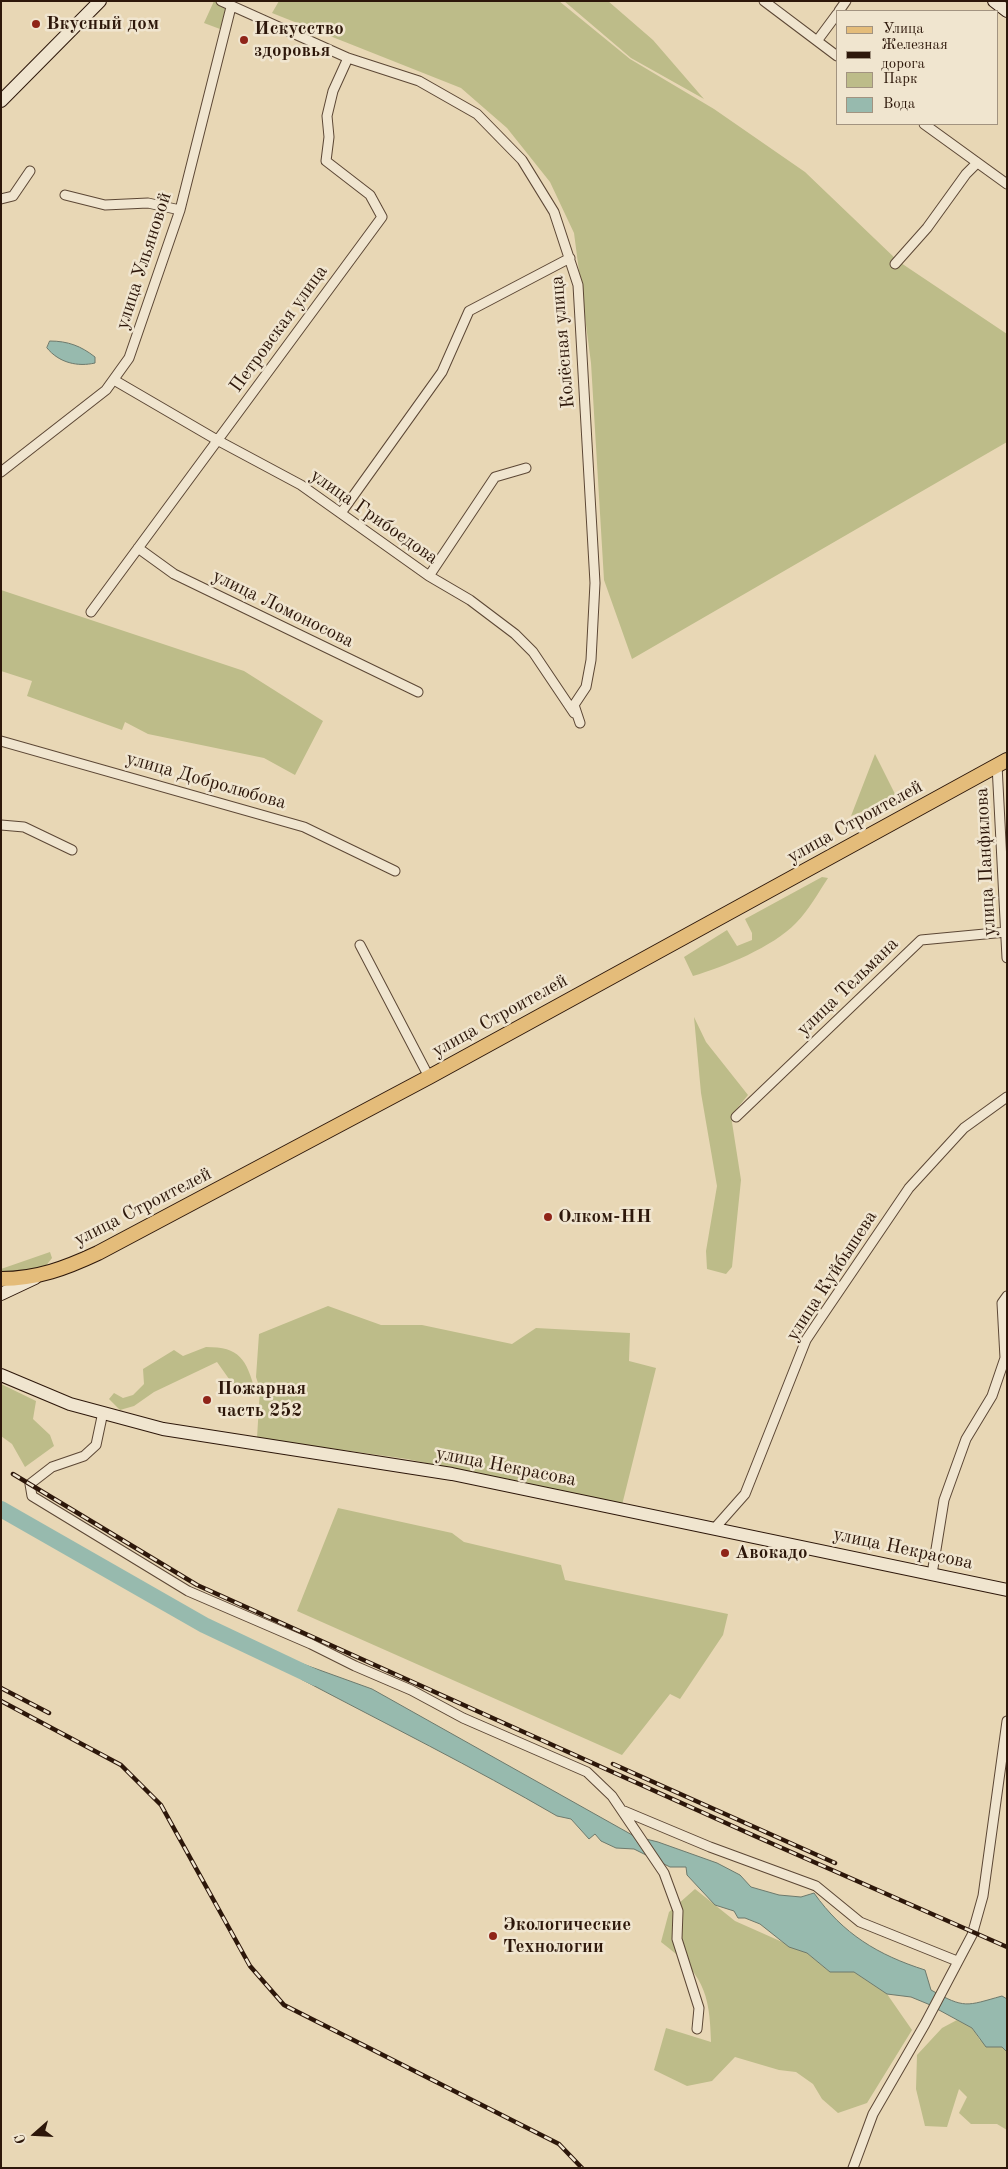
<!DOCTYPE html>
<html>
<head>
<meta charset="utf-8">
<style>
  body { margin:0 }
  #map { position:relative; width:1008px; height:2169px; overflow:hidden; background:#e8d7b5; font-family:"Old Standard TT",serif }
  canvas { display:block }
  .frame { position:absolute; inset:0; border:2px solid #2d170a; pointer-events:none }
  .legend { position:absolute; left:836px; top:10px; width:162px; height:115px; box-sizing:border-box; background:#f0e5cf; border:1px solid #a29380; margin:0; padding:6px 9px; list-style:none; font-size:15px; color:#2d170a }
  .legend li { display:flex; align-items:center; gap:10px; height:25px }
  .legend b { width:25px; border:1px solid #a29380 }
  .north { position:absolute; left:10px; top:2109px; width:50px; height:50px; -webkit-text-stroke:4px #f0e5cf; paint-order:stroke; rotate:251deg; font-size:14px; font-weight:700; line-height:20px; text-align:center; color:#2d170a }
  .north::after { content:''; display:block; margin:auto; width:18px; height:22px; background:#2d170a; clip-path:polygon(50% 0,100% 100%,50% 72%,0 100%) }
</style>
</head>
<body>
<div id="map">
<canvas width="1008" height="2169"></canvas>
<div class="frame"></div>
<ul class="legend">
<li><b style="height:6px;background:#e4bc7a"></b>Улица</li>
<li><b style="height:6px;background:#2d170a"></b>Железная дорога</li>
<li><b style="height:14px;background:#bdbc89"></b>Парк</li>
<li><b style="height:14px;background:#97baae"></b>Вода</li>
</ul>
<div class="north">С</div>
</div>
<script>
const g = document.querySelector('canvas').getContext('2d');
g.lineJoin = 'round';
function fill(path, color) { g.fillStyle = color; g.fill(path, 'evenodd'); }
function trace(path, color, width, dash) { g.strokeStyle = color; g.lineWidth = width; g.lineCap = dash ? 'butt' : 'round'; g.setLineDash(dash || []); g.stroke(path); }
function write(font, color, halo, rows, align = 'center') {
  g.font = font + ' "Old Standard TT",serif'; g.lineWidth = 5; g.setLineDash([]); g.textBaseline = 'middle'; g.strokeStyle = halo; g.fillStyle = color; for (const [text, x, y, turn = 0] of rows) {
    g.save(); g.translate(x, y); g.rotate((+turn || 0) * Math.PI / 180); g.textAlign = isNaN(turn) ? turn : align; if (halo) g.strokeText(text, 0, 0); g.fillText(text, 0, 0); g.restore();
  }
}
const green = new Path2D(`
  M214 1 226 8 220 29 204 23Z
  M279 1H559L630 59 714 109 805 172 898 261 1007 334V442L632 659 604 580 591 363 574 233 550 182 507 128 461 88 272 13Z
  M564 1H608L653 40 704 99 631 58Z
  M1 590 244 671 323 721 295 775 264 758 148 734 125 722 122 730 27 696 32 681 1 671Z
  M875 754 897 798 851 816Z
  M822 877 828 878C818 893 809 910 796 923 773 947 724 967 693 976L684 957 727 930 737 946 752 940V933L745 919Z
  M694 1017 706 1042 748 1095 731 1116 741 1180 732 1267 726 1274 707 1269 706 1251 717 1186 701 1093Z
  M50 1252 52 1258 45 1267 4 1273 1 1271V1269Z
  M328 1306 381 1325H422L512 1344 536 1328 630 1333 629 1361 656 1368 622 1505 407 1459 257 1438 260 1389 256 1377 259 1334Z
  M206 1347C240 1347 246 1359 255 1390L248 1396 239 1393 217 1362 154 1392 134 1406 120 1410 109 1399 114 1393 123 1398 133 1395 144 1384 143 1369 174 1350 183 1356Z
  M1 1384 36 1401 33 1419 50 1435 54 1446 25 1467 12 1444 1 1436Z
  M338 1508 452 1533 464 1542 561 1565 565 1580 728 1614 723 1635 680 1699 670 1694 622 1755 297 1611Z
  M695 1889 735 1921 807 1953 830 1972H854L887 1994 912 2030 867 2103 838 2113 822 2099 813 2084 796 2072 779 2070 735 2057 712 2081 687 2086 654 2070 666 2028 711 2042C710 1991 702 1973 661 1942L669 1912Z
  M957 2020 972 2028 980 2040 1002 2047 1007 2052V2130L997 2124H971L959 2113 967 2097 959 2089 947 2127 925 2126 916 2089 917 2055 942 2028Z`);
const water = new Path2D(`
  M50 341C68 341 81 346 95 357V363C78 367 59 363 47 348Z
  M300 1663 372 1689 634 1836 658 1842 717 1863 740 1875 751 1887 779 1895 801 1897 814 1893C843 1934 878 1955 925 1970L931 1990C965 2009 966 2006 1002 1996L1007 1999V2052L1002 2047H986L972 2028 928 2004 911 1997 887 1994 854 1972H830L807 1953 789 1947 760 1924 745 1918H738L734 1911 715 1905 687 1875 686 1867H670L634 1849 616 1848 601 1841 595 1834 589 1839 571 1819 557 1816C473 1767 386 1724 301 1679L294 1672Z`);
const river = new Path2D(`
  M1 1509 204 1625 316 1678`);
const street = new Path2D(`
  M221 1 348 58 419 81 477 114 522 160 554 212 578 285 595 583 591 660 586 687 574 705 580 723
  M764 1 837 56
  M839 11 846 1
  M817 41 837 14
  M924 124 1007 184
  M65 195 105 205 148 203 180 210
  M1 199 13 196 30 171
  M895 264 927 228 966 174 977 163
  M114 380 217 440 301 485 429 576 470 600 515 634 533 652 574 713
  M1 472 106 390 129 358 180 210 231 7
  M341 513 442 372 469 311 570 258
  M138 548 174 574 418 692
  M429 576 495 477 526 468
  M91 612 382 217 370 195 326 161 329 137 327 116 333 91 348 58
  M1 741 304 827 395 871
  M997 765 1007 958
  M1 825 24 827 72 850
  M360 945 429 1077
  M736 1117 921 940 1006 932
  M103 1412 96 1445 84 1456 52 1467 30 1484 32 1496 188 1591 311 1644 355 1666 411 1690 463 1718 587 1772 612 1796 664 1873 678 1911 677 1939 699 2008 697 2029
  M714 1529 745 1494 806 1340 816 1325 909 1188 964 1128 1007 1097
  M932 1574 944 1500 966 1439 992 1396 1005 1358 1002 1303 1007 1296
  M624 1811 710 1847 816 1886 860 1922 957 1961
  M853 2168 873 2114 925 2024 972 1935 983 1896 1007 1721`);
const secondary = new Path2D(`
  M994 1 1007 11
  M1 101 100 1
  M1 1294 35 1278
  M1 1375 70 1404 163 1429 452 1474 1007 1590`);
const primary = new Path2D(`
  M1 1279C37 1279 66 1268 98 1253L429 1077 1007 760`);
const rail = new Path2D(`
  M13 1474 197 1585 757 1837 1007 1947
  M1 1688 49 1713
  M1 1701 121 1765 161 1805 250 1966 284 2005 559 2144 582 2168
  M613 1764 835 1863`);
const markers = [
  [36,24,5,"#8f2418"],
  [244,40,5,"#8f2418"],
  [548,1217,5,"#8f2418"],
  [207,1400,5,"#8f2418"],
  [725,1553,5,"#8f2418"],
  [493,1936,5,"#8f2418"]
];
const poiNames = [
  ["Вкусный дом",46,24],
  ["Искусство",254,29],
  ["здоровья",254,51],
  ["Олком-НН",558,1217],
  ["Пожарная",217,1389],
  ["часть 252",217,1411],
  ["Авокадо",735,1553],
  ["Экологические",503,1925],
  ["Технологии",503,1947]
];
const streetNames = [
  ["улица Ульяновой",144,261,-72],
  ["Петровская улица",279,329,-54],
  ["Колёсная улица",563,342,-95],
  ["улица Грибоедова",374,517,35],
  ["улица Ломоносова",283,609,26],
  ["улица Добролюбова",206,781,16],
  ["улица Строителей",855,822,-29],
  ["улица Панфилова",986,862,-93],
  ["улица Тельмана",848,987,-44],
  ["улица Строителей",500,1016,-29],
  ["улица Строителей",143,1207,-27],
  ["улица Куйбышева",832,1276,-57],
  ["улица Некрасова",506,1467,11],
  ["улица Некрасова",903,1549,12]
];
fill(green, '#bdbc89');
fill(water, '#97baae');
trace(water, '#6d796c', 1);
trace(river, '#97baae', 16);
trace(street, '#5c4735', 11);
trace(secondary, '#2d170a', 14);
trace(primary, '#2d170a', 16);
trace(street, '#f0e5cf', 9);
trace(secondary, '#f0e5cf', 12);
trace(primary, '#e4bc7a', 14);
trace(rail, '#2d170a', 4.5);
trace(rail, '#f0e5cf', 2.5, [8]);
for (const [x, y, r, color] of markers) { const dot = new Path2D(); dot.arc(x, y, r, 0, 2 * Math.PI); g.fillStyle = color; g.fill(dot); trace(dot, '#f0e5cf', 2); }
write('bold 19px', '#2d170a', '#f0e5cf', poiNames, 'left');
write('19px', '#2d170a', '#f0e5cf', streetNames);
</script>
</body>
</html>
